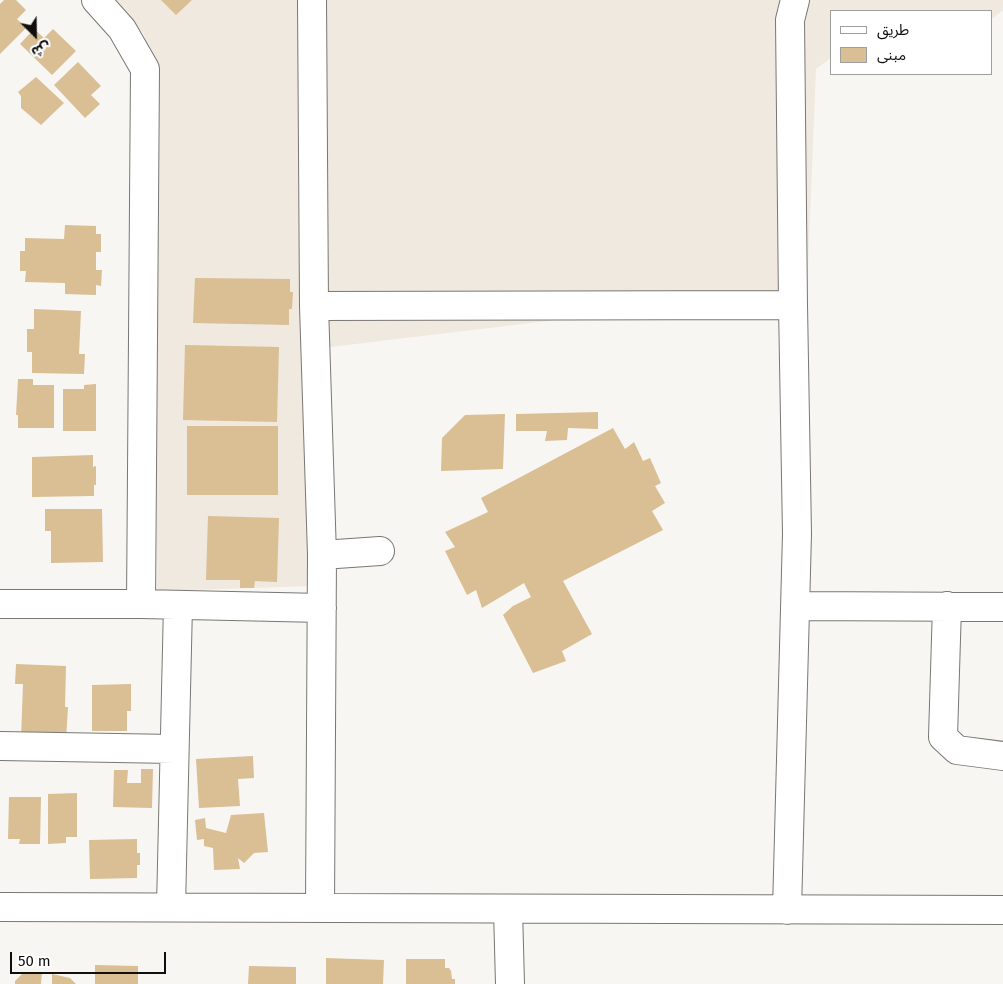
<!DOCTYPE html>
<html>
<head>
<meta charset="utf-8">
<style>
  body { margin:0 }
  #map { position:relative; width:1003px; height:984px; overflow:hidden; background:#f8f6f3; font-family:"Fira Sans","Noto Sans Arabic",sans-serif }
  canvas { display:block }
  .legend { position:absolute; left:830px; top:10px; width:162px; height:65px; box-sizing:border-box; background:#fff; border:1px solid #9f9f9f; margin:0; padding:6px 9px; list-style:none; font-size:15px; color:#0f0f0e }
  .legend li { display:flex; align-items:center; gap:10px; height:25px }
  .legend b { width:25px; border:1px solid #9f9f9f }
  .north { position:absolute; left:10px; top:10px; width:50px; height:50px; -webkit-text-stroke:4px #fff; paint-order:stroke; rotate:157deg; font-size:14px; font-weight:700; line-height:20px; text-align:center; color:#0f0f0e }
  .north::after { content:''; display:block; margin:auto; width:18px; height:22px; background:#0f0f0e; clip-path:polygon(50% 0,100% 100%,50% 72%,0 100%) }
  .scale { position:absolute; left:10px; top:952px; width:156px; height:22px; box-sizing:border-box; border:2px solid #0f0f0e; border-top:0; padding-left:6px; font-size:15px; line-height:18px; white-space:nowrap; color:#0f0f0e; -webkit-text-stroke:4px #fff; paint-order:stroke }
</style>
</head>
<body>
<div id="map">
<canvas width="1003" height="984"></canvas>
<ul class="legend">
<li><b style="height:6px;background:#fff"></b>طريق</li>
<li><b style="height:14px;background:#dabe94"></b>مبنى</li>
</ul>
<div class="north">ش</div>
<div class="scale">50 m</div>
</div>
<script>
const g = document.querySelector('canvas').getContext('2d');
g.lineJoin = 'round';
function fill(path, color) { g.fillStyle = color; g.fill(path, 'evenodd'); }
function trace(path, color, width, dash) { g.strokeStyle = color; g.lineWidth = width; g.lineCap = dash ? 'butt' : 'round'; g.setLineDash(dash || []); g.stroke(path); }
const built = new Path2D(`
  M112 0H1003V10L992 19V11H832V57L816 69 807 290 305 350 313 586 157 591 155 98 144 34Z`);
const building = new Path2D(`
  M4 0H16L26 10 17 19 26 28 0 54V4Z
  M161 0H192L176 15Z
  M34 29 44 38 53 29 76 51 52 75 20 44Z
  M78 62 101 86 91 95 100 104 85 118 54 85Z
  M36 77 64 103 41 125 21 108V96L18 92Z
  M65 225 96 226V234H101V252H96V270H102L101 286 96 285V295L65 294V283L25 282 26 271H20V251H25V238L64 239Z
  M195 278 290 279V292H293L292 309H289V325L193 323Z
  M34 309 81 311 79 354H85L84 374 32 373V352H27V329H34Z
  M185 345 279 347 277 422 183 420Z
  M18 379H33V385H54V428H18V415H16Z
  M96 384V431H63V389H84V385Z
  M598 412V429L568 428 567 440 545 441 547 431H516V414Z
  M505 414 503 469 441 471 442 438 465 415Z
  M187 426H278V495H187Z
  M613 428 625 449 634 442 643 461 650 458 661 483 655 486 665 503 652 511 663 530 563 581 592 634 562 651 566 661 533 673 503 615 513 606 531 597 524 583 482 608 476 590 467 595 445 551 455 547 445 532 488 512 481 498Z
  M93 455V467L96 466V485H94V496L32 497V457Z
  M45 509H102L103 562 51 563V531H45Z
  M208 516 279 518 277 582 255 581 254 588H240V580H206Z
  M16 664 66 666 65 707H68L66 740 21 738 23 684H15Z
  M131 684V711H127V731H92V685Z
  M253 756 254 778 238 779 240 806 199 808 196 759Z
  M141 769H153L152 808 113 807 114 770H128L127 783H141Z
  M77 793V837H66V843L48 844V794Z
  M9 797H41L40 844H19L20 839H8Z
  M264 813 268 852 254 853 244 863 238 858 240 869 214 870 213 848 204 846V839L197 840 195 820 205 818 206 828 226 833 231 815Z
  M137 839V853H140V865H137V878L90 879 89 840Z
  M326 958 384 960 383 984H326Z
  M406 959H445V968H449L451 971 452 979H455V984H406Z
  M95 965 138 966V984H95Z
  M249 966 296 967V984H248Z
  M24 972H42L41 984H15V981Z
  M52 974 70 978 76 984H52Z`);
const minor = new Path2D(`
  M96 0 122 29 145 69 141 604
  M312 0 314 306 322 555 320 907
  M314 306 793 305
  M322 555 380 551
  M0 604H141L322 608
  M795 606 1003 607
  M947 606 943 737 957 750 1003 756
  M0 746 174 749
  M0 907 1003 910
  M171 907 178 605
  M508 909 510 984
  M787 910 797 534 793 305 790 20 795 0`);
fill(built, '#efe9df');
fill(building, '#dabe94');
trace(minor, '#797774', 30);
trace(minor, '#fff', 28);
</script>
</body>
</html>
